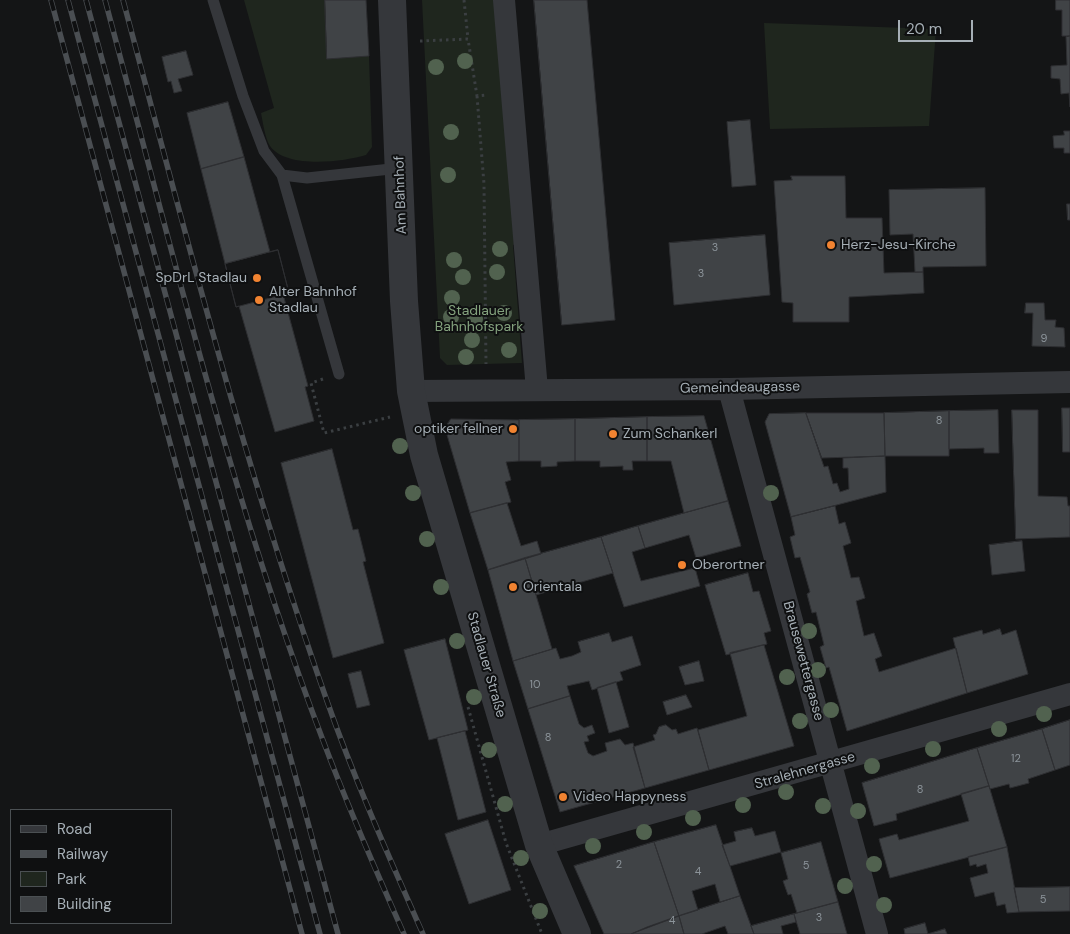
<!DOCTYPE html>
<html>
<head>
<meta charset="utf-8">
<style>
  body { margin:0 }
  #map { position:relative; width:1070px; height:934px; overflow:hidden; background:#141516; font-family:"DM Sans",sans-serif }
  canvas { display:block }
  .legend { position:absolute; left:10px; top:809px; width:162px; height:115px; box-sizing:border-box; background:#0f1011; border:1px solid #4b5053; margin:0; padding:6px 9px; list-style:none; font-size:15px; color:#a6afb6 }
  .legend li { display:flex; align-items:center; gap:10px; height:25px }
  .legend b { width:25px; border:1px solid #4b5053 }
  .scale { position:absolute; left:898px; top:20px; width:75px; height:22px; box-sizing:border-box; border:2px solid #a6afb6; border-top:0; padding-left:6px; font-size:15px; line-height:18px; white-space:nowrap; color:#a6afb6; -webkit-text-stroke:4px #0f1011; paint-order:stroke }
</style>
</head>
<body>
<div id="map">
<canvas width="1070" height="934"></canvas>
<ul class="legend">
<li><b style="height:6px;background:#35373b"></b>Road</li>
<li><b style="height:6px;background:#4a4e52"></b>Railway</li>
<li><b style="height:14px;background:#1f261e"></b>Park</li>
<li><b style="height:14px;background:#404346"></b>Building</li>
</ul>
<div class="scale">20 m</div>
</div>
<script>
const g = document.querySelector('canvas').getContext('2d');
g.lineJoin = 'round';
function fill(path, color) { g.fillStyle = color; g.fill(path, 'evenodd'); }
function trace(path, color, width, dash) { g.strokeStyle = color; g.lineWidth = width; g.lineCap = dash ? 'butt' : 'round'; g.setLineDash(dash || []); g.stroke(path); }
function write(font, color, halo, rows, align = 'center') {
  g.font = font + ' "DM Sans",sans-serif'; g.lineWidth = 4; g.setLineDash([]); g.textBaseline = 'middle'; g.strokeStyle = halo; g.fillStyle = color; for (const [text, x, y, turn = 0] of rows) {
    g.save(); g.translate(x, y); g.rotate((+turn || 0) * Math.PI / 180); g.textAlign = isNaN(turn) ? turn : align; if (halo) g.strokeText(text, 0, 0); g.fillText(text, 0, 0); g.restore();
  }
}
const green = new Path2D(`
  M244 0H325L327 59 369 56 372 147 366 155C343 162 286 169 270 146 265 138 263 123 261 113L274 108Z
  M422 0H494L516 244 513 245 522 363 447 365 440 358Z
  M764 23 936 29 929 126 770 129Z`);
const building = new Path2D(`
  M325 0H366L369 56 327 59Z
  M534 0H587L615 320 562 325Z
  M1056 0H1070V36H1062V10H1056Z
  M1070 36V107L1069 93 1061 94 1060 79 1051 78V66L1067 65 1066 37Z
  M186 51 193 75 178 79 182 91 174 93 171 81 168 82 162 57Z
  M228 102 244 157 201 169 187 113Z
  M750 120 756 185 732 187 727 122Z
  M1064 131H1070V153H1064V148H1054L1053 136 1064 135Z
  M244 157 270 252 278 250 289 293 283 294 308 386 305 387 314 421 275 432 239 306 236 307 201 169Z
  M791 176H845L846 218H882L884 273 923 272 924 293 849 297V322H793V303L782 302 774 181 792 180Z
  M985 188 986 266 923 267V272H915L913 234 890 235 889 190Z
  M1067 204H1070V220H1068Z
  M765 235 770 295 674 305 669 243Z
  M278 250 289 293 236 307 225 264Z
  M1026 303H1044L1045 320H1056L1055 327 1064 328 1065 347 1032 346 1033 313H1025Z
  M1062 408H1070V452H1063Z
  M998 410 999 453H984V448L949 449V411Z
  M1012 410H1038V496L1067 497 1068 506H1070V537L1016 539Z
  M949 411V456H885L884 413Z
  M806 413H884L885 456 822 458Z
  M806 413 824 467 828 466 833 484 837 483 840 492 849 489 848 468H843V458L885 456 886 492 791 517 765 422 769 414Z
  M704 416 728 501 684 513 671 461H647V417Z
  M647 417V461H632L633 470H623V466L600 467V461H575V419Z
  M451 419 519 420V461L506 462 511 480 505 482 511 502 470 513 445 428Z
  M575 419V461L557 462V466L541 467V461H519V420Z
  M332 449 353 530 358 529 366 561 363 562 384 643 333 658 281 463Z
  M728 501 741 546 696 558 689 535 645 548 638 526Z
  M507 503 521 546 537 541 541 554 488 570 470 513Z
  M835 506 839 524 845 522 851 543 843 546 851 578 859 577 865 598 856 601 864 636 874 633 882 656 875 659 879 672 956 648 967 693 847 731 829 667 826 668 820 647 824 645 816 612 812 613 807 594 810 592 800 557 795 558 790 537 795 535 791 517Z
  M638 526 645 548 632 552 641 581 695 568 700 586 624 607 601 537Z
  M601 537 613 573 536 595 525 558Z
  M1022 541 1025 571 992 575 989 545Z
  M525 558 552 649 513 661 488 570Z
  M748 573 753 592 759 591 771 631 764 633 767 644 726 655 705 585Z
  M1000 629 1002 635 1016 630 1028 674 967 693 953 638 982 630 983 634Z
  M609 633 612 642 632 636 641 665 620 672 623 680 592 690 589 681 567 686 570 696 528 709 513 661 556 648 560 659 572 656 581 652 578 642Z
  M445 639 468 730 429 740 404 650Z
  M764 645 794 746 709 770 698 730 747 716 730 653Z
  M699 661 704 681 685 685 679 667Z
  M361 671 370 705 357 708 348 674Z
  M616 682 629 727 609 733 597 688Z
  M686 695 692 707 667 715 663 702Z
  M570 696 579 724 584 728 592 725 595 733 587 736 589 741 584 742 588 753 593 756 607 751 605 743 620 739 625 745 633 743 645 788 560 812 528 709Z
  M1070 720V765L1055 770 1042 729Z
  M666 725 672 730 676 729 678 734 697 728 709 770 645 788 633 747 655 740 653 735 656 734 659 727Z
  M1042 729 1055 770 1028 779 1029 783 1010 788 1009 784 990 789 977 748Z
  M465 731 486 812 458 820 437 738Z
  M977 748 989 786 896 814 897 820 874 826 862 783Z
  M989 786 1007 847 890 878 879 839 897 834 899 840 969 821 961 794Z
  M488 820 511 890 469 904 445 834Z
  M716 825 740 896 720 902 715 884 692 891 698 910 679 916 654 842Z
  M752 828 755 836 775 831 781 852 730 866 722 845 736 841 734 832Z
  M654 842 679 916 631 934H604L574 866Z
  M821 842 838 902 797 913 791 894 788 895 783 881 788 879 781 853Z
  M1007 847 1019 912 1007 913 1005 904 997 906 994 892 975 897 970 878 988 873 986 864 977 867 976 864 970 866 968 857Z
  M1070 887V911L1019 912 1014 888Z
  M740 896 754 934H728L725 926 702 934H684L679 916Z
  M838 902 847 934H800L794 914Z
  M794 914 796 922 781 926 783 934H754L751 926Z
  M679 916 684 934H631L647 927Z
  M925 923 928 934H905L904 929Z
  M945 929 947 934H928Z`);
const path = new Path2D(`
  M464 0 468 39
  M420 41 468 39 477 96 488 95
  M477 96 484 184 486 364
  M323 379 311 383 324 433 390 417
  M468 707 506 843 542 934`);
const service = new Path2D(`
  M213 0 243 96 264 151 282 175 307 178 400 168
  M282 175 339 374`);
const minor = new Path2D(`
  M504 0 537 390
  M729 389 877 934
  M411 391 729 389 1070 382
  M539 845 1070 694`);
const tertiary = new Path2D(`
  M392 0 404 301 411 391 424 455 539 845 577 934`);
const rail = new Path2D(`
  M51 0 302 934
  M68 0 320 934
  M86 0 338 934
  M105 0C172 249 232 502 324 743 348 807 376 871 404 934
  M123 0C186 235 246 472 327 701 355 781 389 857 423 934`);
const trees = [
  [465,61],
  [436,67],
  [451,132],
  [448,175],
  [500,249],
  [454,260],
  [497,272],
  [463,277],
  [452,298],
  [504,313],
  [451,317],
  [475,319],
  [472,340],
  [509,350],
  [466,357],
  [400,446],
  [413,493],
  [771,493],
  [427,539],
  [441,587],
  [809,631],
  [457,641],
  [818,670],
  [787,677],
  [474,697],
  [831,710],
  [1044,714],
  [800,721],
  [999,729],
  [933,749],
  [489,750],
  [872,766],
  [786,792],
  [505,804],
  [743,805],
  [823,806],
  [858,811],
  [693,818],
  [644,832],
  [593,846],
  [521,858],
  [874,864],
  [845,886],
  [884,905],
  [540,911]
];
const markers = [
  [831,245,5,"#f18331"],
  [257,278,5,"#f18331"],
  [259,300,5,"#f18331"],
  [513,429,5,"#f18331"],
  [613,434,5,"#f18331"],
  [682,565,5,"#f18331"],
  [513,587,5,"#f18331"],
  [563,797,5,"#f18331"]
];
const numberNames = [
  ["3",715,248],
  ["3",701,274],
  ["9",1044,339],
  ["8",939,421],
  ["10",535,685],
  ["8",548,738],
  ["12",1016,759],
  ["8",920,790],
  ["2",619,865],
  ["5",806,866],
  ["4",698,872],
  ["5",1043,900],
  ["3",819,918],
  ["4",672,921]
];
const streetNames = [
  ["Am Bahnhof",401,195,-92],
  ["Gemeindeaugasse",740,388,-1],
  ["Brausewettergasse",803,661,75],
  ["Stadlauer Straße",486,665,74],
  ["Stralehnergasse",805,771,-16]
];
const poiNames = [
  ["Herz-Jesu-Kirche",841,245],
  ["SpDrL Stadlau",247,278,"right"],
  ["Alter Bahnhof",269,292],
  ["Stadlau",269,308],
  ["optiker fellner",503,429,"right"],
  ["Zum Schankerl",623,434],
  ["Oberortner",692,565],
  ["Orientala",523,587],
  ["Video Happyness",573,797]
];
const parkNames = [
  ["Stadlauer",479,311],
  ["Bahnhofspark",479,327]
];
fill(green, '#1f261e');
fill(building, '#404346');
trace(building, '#2e2f32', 1);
trace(path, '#3b3f42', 3, [2.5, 4]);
trace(service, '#35373b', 11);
trace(minor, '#35373b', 22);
trace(tertiary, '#35373b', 28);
trace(rail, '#4a4e52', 5.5);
trace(rail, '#0f1011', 4, [11]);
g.fillStyle = '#51624f';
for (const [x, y] of trees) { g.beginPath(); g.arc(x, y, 8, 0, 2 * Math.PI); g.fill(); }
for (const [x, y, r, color] of markers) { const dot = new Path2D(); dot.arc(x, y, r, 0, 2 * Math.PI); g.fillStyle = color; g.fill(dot); trace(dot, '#0f1011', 2); }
write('11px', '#8c949a', null, numberNames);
write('14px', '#a6afb6', '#0f1011', streetNames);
write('14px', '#a6afb6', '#0f1011', poiNames, 'left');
write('14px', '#83a17d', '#0f1011', parkNames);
</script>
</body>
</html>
